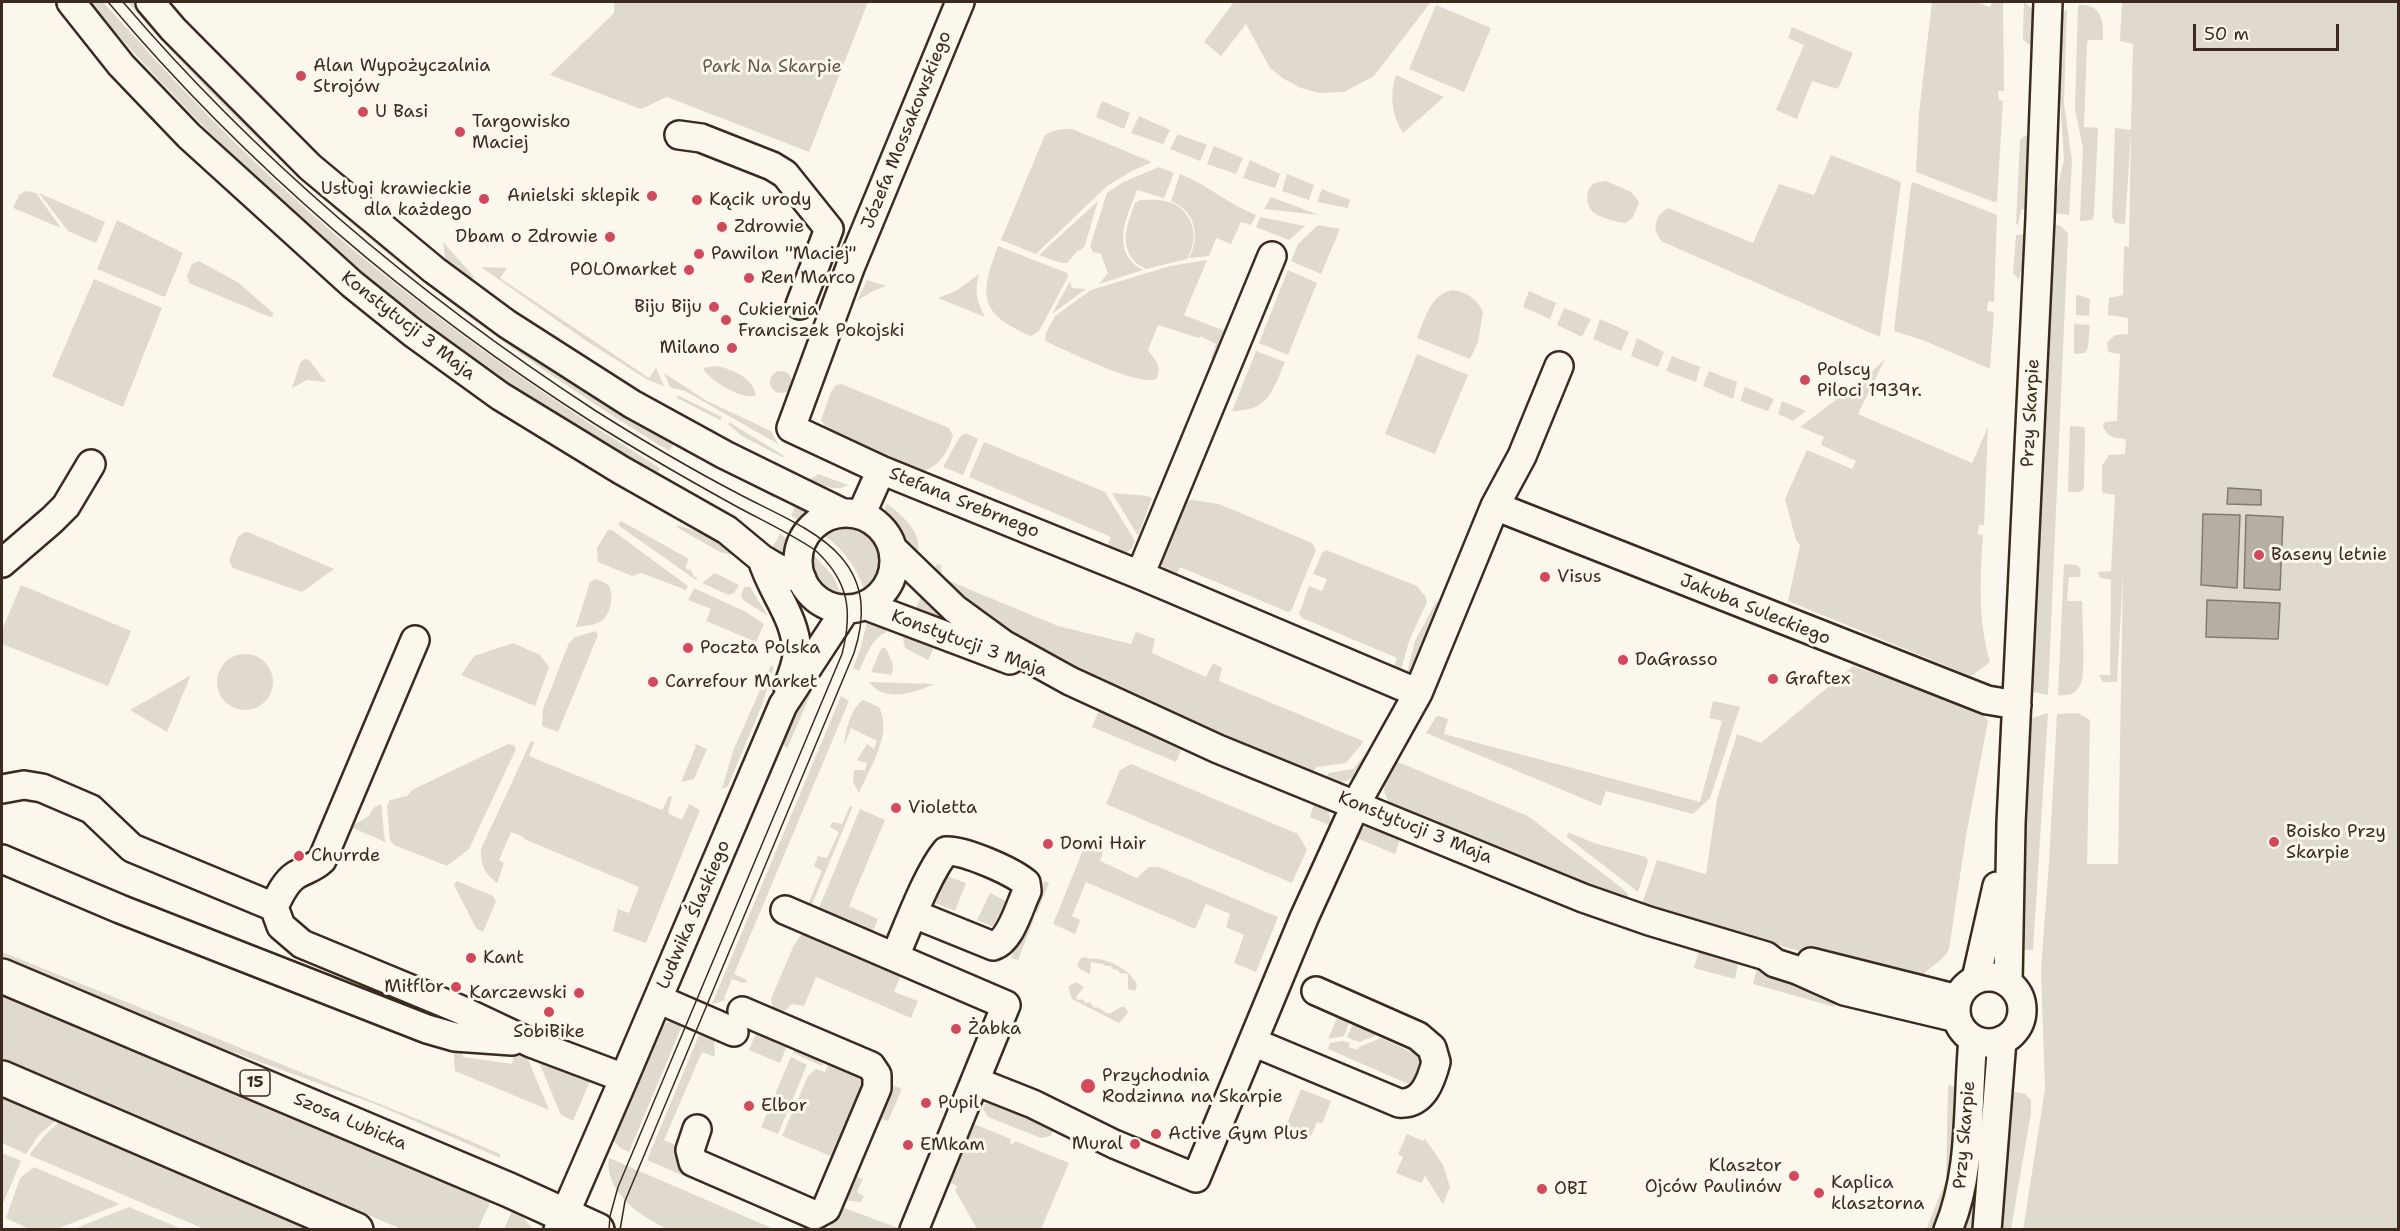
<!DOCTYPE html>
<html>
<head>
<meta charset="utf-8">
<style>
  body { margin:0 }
  #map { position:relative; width:2400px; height:1231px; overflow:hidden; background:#fbf7ec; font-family:"Shantell Sans",sans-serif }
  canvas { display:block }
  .frame { position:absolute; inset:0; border:3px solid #3b2a1e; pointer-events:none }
  .scale { position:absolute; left:2193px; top:24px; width:146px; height:27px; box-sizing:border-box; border:3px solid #3b2a1e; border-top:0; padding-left:8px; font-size:18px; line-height:21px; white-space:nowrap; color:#3b2a1e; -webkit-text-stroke:4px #fbf7ec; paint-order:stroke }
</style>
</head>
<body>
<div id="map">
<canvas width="2400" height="1231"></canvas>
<div class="frame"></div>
<div class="scale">50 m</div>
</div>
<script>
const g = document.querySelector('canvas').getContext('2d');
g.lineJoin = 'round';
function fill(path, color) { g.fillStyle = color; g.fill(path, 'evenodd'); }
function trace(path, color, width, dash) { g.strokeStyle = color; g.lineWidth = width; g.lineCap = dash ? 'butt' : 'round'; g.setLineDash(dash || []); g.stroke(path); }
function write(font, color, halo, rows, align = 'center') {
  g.font = font + ' "Shantell Sans",sans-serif'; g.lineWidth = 6; g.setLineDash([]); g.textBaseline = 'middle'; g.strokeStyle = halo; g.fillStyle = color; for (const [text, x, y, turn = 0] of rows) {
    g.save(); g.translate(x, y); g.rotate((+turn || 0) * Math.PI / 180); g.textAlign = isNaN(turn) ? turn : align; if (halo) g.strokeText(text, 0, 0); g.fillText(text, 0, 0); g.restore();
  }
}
const green = new Path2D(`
  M89 2H103C170 77 239 151 316 218 424 312 539 393 660 468L655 477C609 449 562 421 517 390 358 280 214 148 89 2Z
  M128 2H132L194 70 282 157 777 494 774 498 674 443 669 451C466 326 284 184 128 2Z
  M614 2H868L809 152 667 97 641 109 550 75 614 13Z
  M1234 2H1431L1374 76 1344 92 1319 93 1301 88 1284 79 1270 68 1246 24 1221 56 1204 42Z
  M1932 2H1976L1990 7 1992 2H2003L2004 91H1998L1999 100 2003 101 1997 201 1994 202 1916 172 1919 113Z
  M2024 2 2035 11 2034 40 2030 45 2023 40V36Z
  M2122 2H2398V1229L2023 1230 2045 1089 2041 970 2049 862 2057 714 2078 713 2090 720 2087 864H2118L2123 573 2117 682H2103L2099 675H2110L2111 580 2101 578 2097 572 2111 571 2115 495 2103 493 2102 491V466L2109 455 2125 454 2126 439C2115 439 2105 436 2103 425L2105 422 2117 421 2120 354 2108 352 2107 343 2115 335 2128 334V318L2108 315 2109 298 2123 295 2124 246 2129 247 2131 132 2125 224 2115 223 2112 217 2115 128 2131 130 2133 44 2120 41Z
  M1436 5 1491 28 1464 92 1409 69Z
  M2078 5C2101 3 2104 21 2103 40H2088L2087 44 2084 127 2098 128 2094 215 2092 220 2080 221 2083 148 2075 109Z
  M2067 9 2064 103 2072 161 2069 215 2054 213 2053 208 2064 159 2060 99 2057 86 2059 16Z
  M1792 27 1853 53 1838 89 1812 81 1797 119 1776 110 1804 45 1788 38Z
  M1396 75 1444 97 1403 133C1392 116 1389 95 1396 75Z
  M1102 101 1130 113 1124 129 1096 117Z
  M1139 116 1170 130 1163 144 1131 133Z
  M1063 129H1072L1152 162 1130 172 1107 186 1036 254 1001 240 1045 135 1053 131Z
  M1178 134 1207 145 1200 161 1170 149Z
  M2026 135 2031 142 2029 208 2021 210 2018 225 2016 224 2020 140Z
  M1214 146 1243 158 1236 174 1207 164Z
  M1831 155 1901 182 1880 337 1663 242C1651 231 1654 216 1668 208L1753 243 1779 184 1814 195Z
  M1250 160 1280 174 1275 188 1243 178Z
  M1159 167 1174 173 1164 198 1137 190C1127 216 1109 252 1143 270L1099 284 1108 273 1101 254 1093 252 1090 246 1107 193 1123 182Z
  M1180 174C1208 185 1228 204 1256 215L1251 225 1241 222 1231 244 1216 238 1209 256 1189 258C1201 236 1195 211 1171 201Z
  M1287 174 1314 185 1309 200 1282 191Z
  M1606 181 1631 192 1639 202 1633 217 1626 223C1617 222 1600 218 1593 212 1586 206 1585 191 1592 185 1596 182 1601 182 1606 181Z
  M1913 182 1997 215 1994 302 1988 301 1987 311 1994 312 1990 369 1925 341 1894 331 1911 186Z
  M1322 189 1350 200 1348 208 1317 202Z
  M26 191 36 193 61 228 13 208 19 195Z
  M39 193 105 222 96 243 68 231Z
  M1271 197 1319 215 1264 209Z
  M1140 200C1149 200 1157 199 1165 201 1192 207 1201 236 1187 259L1146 269C1117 255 1125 228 1135 203Z
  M1098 201 1085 245 1081 250H1078L1067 263H1061L1039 255Z
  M1260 217 1305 226 1289 240 1256 227Z
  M117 220 183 253 165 297 97 269Z
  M2048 223 2061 226 2068 234 2048 695 2034 692 2029 686Z
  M1318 225 1340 229 1321 274 1291 261 1298 244Z
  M2027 226 2028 238 2019 280 2013 273 2016 235 2025 234Z
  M443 242 475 278 463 279 446 265Z
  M998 246 1067 273 1068 277 1039 331 1031 336C979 314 979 296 998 246Z
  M1207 260 1184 315 1230 333 1219 361 1211 358 1216 344 1200 336 1199 338 1158 325 1148 350C1155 360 1163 367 1156 379 1140 387 1065 350 1045 341L1046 333 1055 316 1091 290 1170 266Z
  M199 261 239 283 273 313V316L270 317 189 283 187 276 192 264Z
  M481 267 507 268 500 278 649 378 656 368 664 386 648 380 585 340Z
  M1288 270 1317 283 1288 355 1259 343Z
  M979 274C974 291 977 302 985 317L938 298 956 291Z
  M94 279 162 308 123 407 52 376Z
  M867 280 886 286 871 292 857 301Z
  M1070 281 1072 288 1086 289 1052 314Z
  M1453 290C1467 292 1477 299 1483 312L1478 342 1470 359 1417 338C1425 319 1430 294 1453 290Z
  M1529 291 1556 303 1550 319 1523 307Z
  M2079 295 2090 299 2089 316 2076 315V296Z
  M1564 308 1591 319 1582 337 1557 325Z
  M1600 319 1629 332 1621 351 1593 339Z
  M2074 324 2090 325 2088 347 2085 353 2074 354Z
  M1637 338 1664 352 1658 367 1631 356Z
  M1256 351 1285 362C1272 391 1269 411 1232 411Z
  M1417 354 1468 375 1435 454 1385 434Z
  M1672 356 1700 367 1696 382 1666 371Z
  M304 359 309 360 326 382 307 380 292 388 300 363Z
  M1885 359 1858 414 1972 463 1988 427 1984 525H1979L1978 534 1983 535C1980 579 1978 620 1990 662L1971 676 1788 601 1800 545 1796 540 1785 499 1807 450 1852 469 1856 461 1821 445 1824 437 1800 427 1867 376Z
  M717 366C733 370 752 377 756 395 745 402 708 380 703 368Z
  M1709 371 1737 382 1733 399 1703 386Z
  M770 382a11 11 0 1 1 22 0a11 11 0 1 1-22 0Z
  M664 373 707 401 771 431 778 444 685 391 670 387Z
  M841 384 949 428 953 436C948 451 938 469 922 471L839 437 827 429 821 420 831 392 836 385Z
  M1745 387 1774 399 1768 411 1740 401Z
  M677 395 722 417 720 420 677 398Z
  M1782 401 1806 411 1793 421 1778 414Z
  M729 422 784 456 782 457 742 436 729 425Z
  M2070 426 2084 427 2085 430 2084 484V489L2080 492H2068Z
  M965 433 978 439 963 475 943 467 959 438Z
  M984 442 1105 492 1135 541 1132 548 1123 555 1106 549 1111 537 969 477Z
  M818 474 848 485C836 493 821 484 809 480Z
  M1112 493 1147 496 1152 498 1138 536Z
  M1192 500 1219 504 1312 543 1316 550 1291 611 1288 612 1180 567 1175 579 1165 570 1160 560 1184 502Z
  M796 503 818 511 802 522 791 516Z
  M886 503C902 515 925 534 917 556 904 543 880 523 886 503Z
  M621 521 689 559 685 568 692 571 694 577H697L696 580 622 528 618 524Z
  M677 525 717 538 736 553 732 555 720 552 678 528Z
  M852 527C886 537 890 571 865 593 859 570 843 548 823 535L835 528Z
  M608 530H612L688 586 686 590 641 573 632 576 598 562 597 548Z
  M245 532H248L334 569 302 592 233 568 229 561 238 537Z
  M780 534 791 541 788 565 771 550Z
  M1326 550 1417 586 1425 596 1427 602 1409 641 1400 674 1392 671 1397 658 1302 618 1299 614 1309 586 1322 591 1327 579 1313 574 1322 553Z
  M811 552 833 576 843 599C819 593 812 576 811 552Z
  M937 564 941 565 942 578 1058 626 1131 644 1136 632 1155 639 1152 653 1206 677 1213 663 1222 668 1219 681 1363 741 1362 744 1346 763 1317 767 1312 773 1219 736 993 628 932 574Z
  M2064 564 2077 565 2081 570 2079 577H2069L2067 601H2082C2082 616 2086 673 2081 683 2076 694 2069 696 2058 695Z
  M903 569 909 575 895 608 888 603 898 586Z
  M715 573 739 585 734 593 729 595 702 583Z
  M596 579C600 581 606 582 609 586 614 595 611 611 604 619 597 625 584 626 576 627L590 582Z
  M21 585 131 631 108 686 2 644V630Z
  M744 587H750L768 616 743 600 741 595Z
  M694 588 746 612 764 624 756 642 706 621 711 609 688 600Z
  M924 589 982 639 913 615Z
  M1437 600 1439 610 1416 667 1407 673 1415 641Z
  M867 621 887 625 886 632C871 639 866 657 859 671L853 668 861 647Z
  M907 630 935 645 928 660 905 648 903 639Z
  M596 631 598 635 558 732 542 726 543 709 569 643 575 637Z
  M513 643 540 655 549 667 535 706 461 675 474 656Z
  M885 647 893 664 892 675 871 672 881 649Z
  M217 682a28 28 0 1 1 56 0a28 28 0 1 1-56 0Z
  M771 665 774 667 762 705 728 786 722 789 733 751Z
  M1853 666 1979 710 1988 721 1966 836 1949 949C1941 965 1926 965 1919 984L1641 907 1657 860 1706 874 1717 799 1737 734 1761 743Z
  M191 675 167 732 130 710Z
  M869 682 934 684C915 693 884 703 869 682Z
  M811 683V693L787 749 782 743 794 713Z
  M841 696 849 701 734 974 747 980 746 982 743 983 732 979 724 998 726 1000 712 1004Z
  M863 700 879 707C893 734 870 767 859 793L853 782 854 770H865L867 763 857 760 867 744 874 749 877 741 851 728 844 746C845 731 851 708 863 700Z
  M1713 701 1740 707 1710 798 1693 814 1606 791 1601 806 1426 733 1436 717 1439 716 1448 719 1444 734 1700 802 1722 721 1709 718Z
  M1099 710 1178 743 1181 750 1176 762 1092 727Z
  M2048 713 2033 950 2014 949 2029 719Z
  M531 741 534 743 529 756 662 810 669 796 672 797 668 813 682 820 689 804 700 810 646 943 613 931 618 909 629 913 639 887 524 839V837L511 832 499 860 504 863 497 883C485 874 480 865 481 849Z
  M694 743 707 749 694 779 681 782 696 746Z
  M508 744 514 745 516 749 469 849 447 866 394 845 390 840 387 806 390 800 407 796 412 790Z
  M1368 751 1375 754C1358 774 1353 787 1324 780L1329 773 1353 769Z
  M1393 760 1528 816 1623 889 1628 894V901L1506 855 1392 806C1378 789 1385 778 1393 760Z
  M1131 764 1298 834 1307 850 1292 883 1106 804 1120 770Z
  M1316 798 1329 812 1331 826 1310 817Z
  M381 804 385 842 351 827 369 816 373 808Z
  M850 806H853L810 909 808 904 822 871 814 866 818 856 827 858 839 832 830 827 832 822 842 824Z
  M860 809 885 820 849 906 878 919 870 937 816 915Z
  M1375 826 1401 837 1395 854 1352 836 1365 827Z
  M1570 833 1594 843 1646 857 1648 861 1638 892 1567 837V834Z
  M1088 844 1102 846 1103 852 1100 861 1137 878 1149 867H1159L1278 917 1256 972 1234 963 1244 935 1226 927 1230 914 1206 904 1195 929 1086 882 1072 916 1080 920 1075 934 1053 924 1083 850Z
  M946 876 966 883 955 911 935 903Z
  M457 881 493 896 496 901 483 932 476 928 454 885Z
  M1044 881 1049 883 1037 913 1032 910Z
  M990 893 1010 903 998 929 977 920Z
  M1029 916 1034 919 1018 960 1011 958Z
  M811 927 878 955 900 977 894 992 918 1001 911 1018 816 977 804 1006 792 1004 782 1013 773 1009 771 999 793 947 800 936Z
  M1700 947 1739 958 1735 979 1694 968Z
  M2 952 447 1131 500 1154V1158L375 1104 216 1046 2 955Z
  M1085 957C1091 960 1094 958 1100 959 1116 963 1128 970 1137 984L1135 991 1128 989V974L1120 973 1118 970 1112 969 1111 966H1104L1103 964 1091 962 1090 974 1080 969 1077 965 1081 958Z
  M1758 964 1834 1001 1835 1007 1753 984Z
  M1076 982 1084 987 1076 997 1079 1000 1082 999 1086 1003 1090 1002 1094 1008 1097 1007 1109 1014 1121 1007H1125L1128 1013 1119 1023 1072 999 1068 987Z
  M2 992 490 1202 478 1229H401L2 1059Z
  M1339 1013 1351 1018 1344 1036 1328 1039Z
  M674 1019 684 1021 629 1152 620 1148 614 1141 616 1133 661 1026Z
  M1355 1020 1378 1030 1375 1036 1359 1042 1347 1037Z
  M759 1026 790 1039 780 1063 749 1050Z
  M702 1028 714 1040 715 1057 702 1052 664 1140 677 1146 689 1175 686 1177 647 1160Z
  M1381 1038 1418 1055 1421 1064 1413 1086 1328 1049 1330 1043 1343 1041 1350 1043 1349 1047 1357 1050 1359 1047Z
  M453 1042 459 1045 463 1057 512 1064 515 1049 524 1050 549 1110 455 1071Z
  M798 1042 827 1054 822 1066 793 1053Z
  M538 1055 591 1079 573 1121 561 1115 538 1060Z
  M791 1057 807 1065 778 1134 761 1127Z
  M830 1060 858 1072 864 1083 833 1157 782 1136 808 1076 816 1069 825 1072Z
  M892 1085 902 1089 888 1121 878 1118Z
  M1948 1085 1956 1087 1951 1182 1932 1229 1926 1230 1946 1180Z
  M1301 1089 1331 1101 1322 1124 1317 1122 1311 1136 1286 1126Z
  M2012 1091 2025 1094 2031 1100V1113L2011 1229 1997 1230Z
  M2 1096 56 1120 39 1135 26 1154 2 1143Z
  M994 1102 1047 1123 1053 1131 1051 1136 1041 1138 988 1117 983 1109 985 1104Z
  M59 1122 313 1229H204L29 1155 45 1135Z
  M969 1122 1011 1139 1010 1143 1013 1144 1015 1141 1069 1163 1041 1229H977L955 1190 957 1186 948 1182Z
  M1407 1134 1423 1141 1425 1139 1443 1165 1450 1187 1443 1204 1425 1176 1421 1183 1396 1173 1403 1157 1398 1154Z
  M2 1153 21 1161 2 1206Z
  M609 1158 774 1229 670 1230C642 1218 603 1191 609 1158Z
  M34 1167 120 1204 57 1229H29L6 1218 20 1178Z
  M698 1170 828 1216 823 1229H809L694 1180Z
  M854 1176 863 1179 857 1192 864 1196 861 1202 844 1200Z
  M1973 1202 1976 1207V1229L1962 1230Z
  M839 1206 901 1229 829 1230Z
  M129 1207 182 1229H74Z
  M512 1211 522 1216 533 1229H504Z`);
const water = new Path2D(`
  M2228 488 2261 490V505L2227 504Z
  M2203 514 2240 515 2237 588 2201 585Z
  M2246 515 2283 517 2280 590 2244 588Z
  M2207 600 2280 603 2278 639 2206 637Z`);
const minor = new Path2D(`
  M71 2 121 65 189 136 352 284 413 333 500 396 621 470 727 530 762 559 791 576 802 579
  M150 2 173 29 310 167 434 270 507 324 632 404 725 455 839 511
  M960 2 850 268 791 428 881 470 1140 575 1418 693
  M679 135 701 138 772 166 785 174 829 229 800 305
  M1495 506 1987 700 2017 705
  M798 561a48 48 0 1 1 96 0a48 48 0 1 1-96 0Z
  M861 515 881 470
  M894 550 955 609 1003 644 1070 681 1218 749 1583 898 1649 921 1766 956 1775 963 1797 970 1844 991 1957 1018
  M762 559C771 591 795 615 797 651 798 662 791 676 788 687
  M2 563 52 520 66 506 91 464
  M1140 575 1272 256
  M867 606 1010 660
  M2 789 24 785 42 788 91 809 132 848 274 907 281 926 302 944 459 1009 531 1043 624 1078
  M2 859 120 909 427 1029 455 1037 512 1041
  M274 907C279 896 285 882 296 875 306 869 314 868 322 860L415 640
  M785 910 1006 1005 975 1081 1033 1104 1114 1144 1196 1178 1304 918 1356 804 1418 693 1495 506 1522 456 1559 366
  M895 956C908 927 927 874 946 851 964 850 1012 871 1026 883L1027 891C1019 907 1011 941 993 946L914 914
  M1811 962 1958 999
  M1956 1010a33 33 0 1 1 66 0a33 33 0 1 1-66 0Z
  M1976 979 1997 886
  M2008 983 2011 823 2040 218 2048 2
  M658 999 734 1032
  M1253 1042 1399 1103C1423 1105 1431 1081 1436 1062L1432 1048 1418 1036 1316 991
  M697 1129 690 1150 693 1162 815 1215 826 1209 877 1088V1075L871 1066 742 1011
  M558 1230 624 1078 783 705 846 609
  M914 1230 975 1081
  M1948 1230C1973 1170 1967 1102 1973 1039
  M1987 1230 2002 1040`);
const major = new Path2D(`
  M2 976 509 1190 597 1230
  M2 1078 356 1230`);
const tram = new Path2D(`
  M108 2C246 166 414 309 595 424 640 452 685 478 732 504 759 519 788 532 815 550 849 581 853 611 842 654L618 1187 610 1216 609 1230
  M123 2C259 161 421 297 596 411 642 440 689 468 737 493 770 511 817 529 841 557 866 586 865 619 854 653L625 1201 620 1230`);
const markers = [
  [301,76,6,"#d1495b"],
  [363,112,6,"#d1495b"],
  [460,132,6,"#d1495b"],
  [652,196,6,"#d1495b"],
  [484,199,6,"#d1495b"],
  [697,200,6,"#d1495b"],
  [722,227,6,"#d1495b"],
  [610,237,6,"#d1495b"],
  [699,254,6,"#d1495b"],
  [689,270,6,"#d1495b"],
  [749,278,6,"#d1495b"],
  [714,307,6,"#d1495b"],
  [726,320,6,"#d1495b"],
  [732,348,6,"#d1495b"],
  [1805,380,6,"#d1495b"],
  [2259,555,6,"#d1495b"],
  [1545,577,6,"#d1495b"],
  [688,648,6,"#d1495b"],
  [1623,660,6,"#d1495b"],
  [1773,679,6,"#d1495b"],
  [653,682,6,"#d1495b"],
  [896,808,6,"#d1495b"],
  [2274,842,6,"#d1495b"],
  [1048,844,6,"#d1495b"],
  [299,856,6,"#d1495b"],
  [471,958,6,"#d1495b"],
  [456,987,6,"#d1495b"],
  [579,993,6,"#d1495b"],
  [549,1012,6,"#d1495b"],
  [956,1029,6,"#d1495b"],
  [1088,1086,8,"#d1495b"],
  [926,1103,6,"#d1495b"],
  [749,1106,6,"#d1495b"],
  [1156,1134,6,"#d1495b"],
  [1135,1144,6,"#d1495b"],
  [908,1145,6,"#d1495b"],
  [1794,1176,6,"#d1495b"],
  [1542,1189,6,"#d1495b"],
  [1819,1193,6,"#d1495b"]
];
const shields = [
  [255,1083,30]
];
const shieldNames = [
  ["15",255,1083]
];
const poiNames = [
  ["Alan Wypożyczalnia",313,66],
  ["Strojów",313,87],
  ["U Basi",375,112],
  ["Targowisko",472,122],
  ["Maciej",472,143],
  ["Usługi krawieckie",472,189,"right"],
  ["dla każdego",472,210,"right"],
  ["Anielski sklepik",640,196,"right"],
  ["Kącik urody",709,200],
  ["Zdrowie",734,227],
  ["Dbam o Zdrowie",598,237,"right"],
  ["Pawilon \"Maciej\"",711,254],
  ["POLOmarket",677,270,"right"],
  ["Ren Marco",761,278],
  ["Biju Biju",702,307,"right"],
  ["Cukiernia",738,310],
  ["Franciszek Pokojski",738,331],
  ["Milano",720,348,"right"],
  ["Polscy",1817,370],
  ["Piloci 1939r.",1817,391],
  ["Baseny letnie",2271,555],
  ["Visus",1557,577],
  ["Poczta Polska",700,648],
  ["DaGrasso",1635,660],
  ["Graftex",1785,679],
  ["Carrefour Market",665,682],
  ["Violetta",908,808],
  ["Boisko Przy",2286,832],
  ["Skarpie",2286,853],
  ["Domi Hair",1060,844],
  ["Churrde",311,856],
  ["Kant",483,958],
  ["Miłflor",444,987,"right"],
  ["Karczewski",567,993,"right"],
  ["Żabka",968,1029],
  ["SobiBike",549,1032,"center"],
  ["Przychodnia",1102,1076],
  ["Rodzinna na Skarpie",1102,1097],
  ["Pupil",938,1103],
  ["Elbor",761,1106],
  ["Active Gym Plus",1168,1134],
  ["Mural",1123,1144,"right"],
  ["EMkam",920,1145],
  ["Klasztor",1782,1166,"right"],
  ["Ojców Paulinów",1782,1187,"right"],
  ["Kaplica",1831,1183],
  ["klasztorna",1831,1204],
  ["OBI",1554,1189]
];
const parkNames = [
  ["Park Na Skarpie",772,67]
];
const streetNames = [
  ["Józefa Mossakowskiego",907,130,-68],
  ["Konstytucji 3 Maja",408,326,38],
  ["Przy Skarpie",2031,413,-87],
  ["Stefana Srebrnego",964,503,22],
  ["Jakuba Suleckiego",1755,610,22],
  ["Konstytucji 3 Maja",969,644,20],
  ["Konstytucji 3 Maja",1415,828,22],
  ["Ludwika Ślaskiego",694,915,-67],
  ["Szosa Lubicka",350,1122,23],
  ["Przy Skarpie",1965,1135,-85]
];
fill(green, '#dfd9ce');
fill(water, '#b6aea2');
trace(water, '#85796d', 1.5);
trace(minor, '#3b2a1e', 32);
trace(major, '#3b2a1e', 38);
trace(minor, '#fbf7ec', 27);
trace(major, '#fbf7ec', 33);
trace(tram, '#3b2a1e', 1.5);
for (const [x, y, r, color] of markers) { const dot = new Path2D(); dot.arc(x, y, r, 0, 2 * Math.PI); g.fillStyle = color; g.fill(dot); trace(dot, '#fbf7ec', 2); }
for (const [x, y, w] of shields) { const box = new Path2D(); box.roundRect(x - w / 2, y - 13, w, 26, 4.5); g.fillStyle = '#fbf7ec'; g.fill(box); trace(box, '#3b2a1e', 1.5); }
write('bold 16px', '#3b2a1e', null, shieldNames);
write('18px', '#3b2a1e', '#fbf7ec', poiNames, 'left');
write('18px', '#64564a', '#fbf7ec', parkNames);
write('18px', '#3b2a1e', '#fbf7ec', streetNames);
</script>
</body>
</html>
